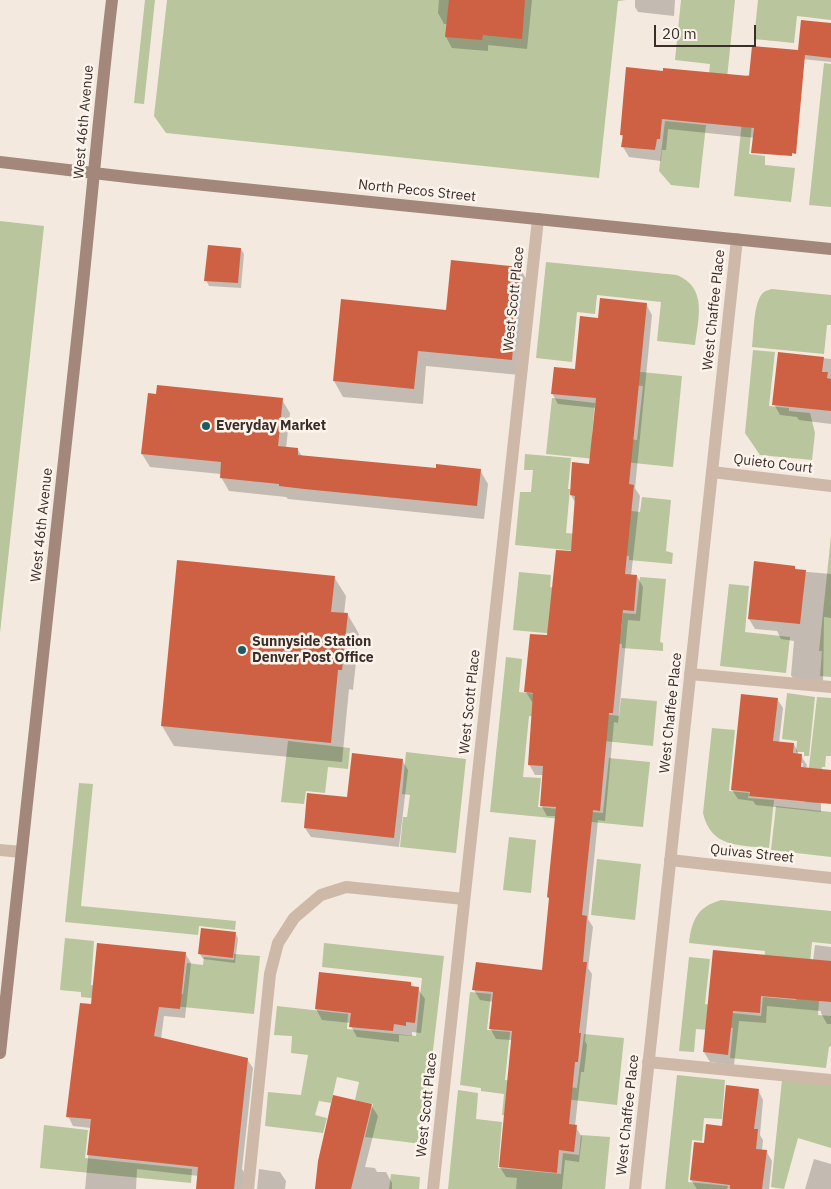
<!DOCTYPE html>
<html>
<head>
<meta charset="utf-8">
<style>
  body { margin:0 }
  #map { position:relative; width:831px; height:1189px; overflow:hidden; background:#f4e9de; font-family:"IBM Plex Sans",sans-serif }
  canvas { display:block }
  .scale { position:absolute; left:654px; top:25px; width:102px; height:22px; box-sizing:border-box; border:2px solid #3b2e29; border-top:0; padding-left:6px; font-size:15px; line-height:18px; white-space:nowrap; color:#3b2e29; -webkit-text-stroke:4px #fbf4ec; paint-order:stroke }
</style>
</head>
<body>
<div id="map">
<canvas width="831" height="1189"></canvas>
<div class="scale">20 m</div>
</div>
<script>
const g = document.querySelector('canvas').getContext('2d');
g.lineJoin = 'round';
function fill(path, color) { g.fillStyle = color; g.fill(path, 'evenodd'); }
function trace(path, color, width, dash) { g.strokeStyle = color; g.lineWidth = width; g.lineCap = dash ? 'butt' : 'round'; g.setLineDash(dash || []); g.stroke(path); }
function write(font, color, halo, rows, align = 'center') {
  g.font = font + ' "IBM Plex Sans",sans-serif'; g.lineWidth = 5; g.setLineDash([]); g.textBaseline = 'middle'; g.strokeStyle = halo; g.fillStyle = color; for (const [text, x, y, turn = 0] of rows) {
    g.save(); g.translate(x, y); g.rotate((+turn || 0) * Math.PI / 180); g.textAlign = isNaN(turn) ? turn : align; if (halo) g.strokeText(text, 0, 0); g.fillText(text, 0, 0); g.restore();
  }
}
const green = new Path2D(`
  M145 0H155L144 104 134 103Z
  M167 0H626L618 1 599 178 166 133 154 116Z
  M681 0H735L726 88 708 86 710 64 675 60Z
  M758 0H831V20L797 16 794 43 754 39Z
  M824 63 831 64V207L809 205Z
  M747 75 773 77 753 113 749 154 765 156V165L795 168 791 202 734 196Z
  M665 121 706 125 699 188 671 185 659 171Z
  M0 221 44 226 0 633Z
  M546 262 677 275C708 288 698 319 695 345L657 341 661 302 597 295 595 314 577 312 572 362 536 358Z
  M772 289 831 295V325H827L824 354 752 347C754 334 753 300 764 292 767 290 769 290 772 289Z
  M753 350 775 352 769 406 789 408V411L810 413 815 433 812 460 760 455 745 433Z
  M631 371 682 376 673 467 546 454 552 398 595 403 592 435 637 440 643 386 630 385Z
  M525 454 571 458 568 489H570L566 533 621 538 623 510 640 512 642 497 671 500 666 551 673 553 672 564 629 560V556L515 545 520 492H531L533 470H524Z
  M831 536V677L820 676 822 651H819Z
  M519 572 551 575 550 587 559 588 556 624 621 630 623 613 636 614 640 577 666 579 660 642 663 643V651L622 648V644L577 640V636L513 630Z
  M729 584 749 586 745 632 790 637 786 673 720 666Z
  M506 657 522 659 519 692 552 696 550 718 529 716 523 777 541 778 538 807 603 813 609 758 650 762 643 827 490 812Z
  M787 693 815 697 809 756H804V752H796L797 741 782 739Z
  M817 697 831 698V756H826L825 767H822L818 803 805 802Z
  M621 698 657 701 653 746 594 740 597 713 619 716Z
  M712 728 735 730 729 791 749 793 748 798 774 800 769 848C739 845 711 848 703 813Z
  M288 741 350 748 348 769 328 767 325 793 306 791 304 804 281 802Z
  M406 752 466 759 456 853 400 847 403 817H407L410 795 402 794Z
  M79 783 93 784 81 906 236 921 235 930 199 926 198 935 65 922Z
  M776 806 831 812V857L771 850Z
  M509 837 536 840 531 893 503 890Z
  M597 859 641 864 635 920 591 915Z
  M721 900 831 911V944L812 942 810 964 764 960 765 951 689 943C692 920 697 907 721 900Z
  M65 938 94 941 91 985 183 994 187 963 203 965 204 957 234 960V954L260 956 254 1014 81 997V992L60 990Z
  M324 943 444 956 422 1144 365 1137 373 1104 355 1100 359 1082 337 1077 331 1103 319 1101 315 1115 327 1118 323 1133 265 1126 268 1092 301 1095 308 1055 291 1053 292 1036 274 1035 277 1006 348 1014 347 1029 416 1036 422 978 322 967Z
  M689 957 710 959 705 1004 711 1005 708 1030 696 1029 694 1052 679 1051Z
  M800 965 819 1000 818 1015 831 1016V1046L829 1047 826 1068 730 1058 733 1028 712 1026 713 1011 761 1016 763 997 796 1000Z
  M470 992 491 994 487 1030 510 1032 505 1080 577 1088 584 1034 624 1038 617 1105 555 1098 552 1121 502 1115 504 1094 481 1091V1088L460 1085Z
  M677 1075 725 1080 722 1119 704 1118 702 1141 692 1140 688 1182 728 1186 727 1189H665Z
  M782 1080 831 1085V1148L798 1138 784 1189 771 1187Z
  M458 1090 478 1093 476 1119 502 1122 498 1168 561 1174 563 1153 579 1155 581 1135 610 1137 605 1189H448Z
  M44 1125 88 1130 85 1158 192 1169 191 1183 40 1168Z
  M391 1174 420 1177 419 1189H389Z`);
const shadow = new Path2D(`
  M439 0H532L527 49 488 45V51L452 48 446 37 448 24H444L438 13Z
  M635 0H675L674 16 638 12 635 7Z
  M831 25V62L802 59 799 54Z
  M664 72 750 77 756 138 668 129 666 150H662L661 161 629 157 623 147 624 139 621 135Z
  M241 249 244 254 241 288 209 286 206 280Z
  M520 268 529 284 520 375 426 366 423 404 343 397 334 381Z
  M646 304 652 315 635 488 640 496 631 576H637L643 587 640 621 628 620 618 723 614 722 605 821 598 820 588 919 593 927 588 968 592 974 585 1041 587 1045 584 1072H581L575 1126 582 1137 579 1162 565 1160 562 1189H516L517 1178 506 1177 500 1167 512 1040 496 1039 490 1028 493 1002 480 1000 474 990 543 971 550 901 548 897 556 816H547L541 805 544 775H535L529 764 534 703 532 702 526 692 548 636 573 552 576 504 571 495 574 464 590 465 596 408 558 404 552 393 577 371 600 320Z
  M779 354 831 359V424L799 420 797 417 780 415 774 404Z
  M282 400 290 413 286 448 298 450 302 456 437 469 480 470 488 484 484 519 288 499 286 497 229 491 221 477V474L150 467 142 454Z
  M794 567 797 571 831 574V618L824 617 823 685H797L791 675 794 641 781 639 777 631 755 629 749 619Z
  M334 577 346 596 344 614 348 615 359 634 353 690 349 689 342 762 174 746 162 726Z
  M777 699 783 708 779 743 794 744 799 755 801 756 807 765 806 769 821 779V812L756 805 753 801 738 799 732 790ZM800 763H803L802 773Z
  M402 760 408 770 399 847 311 837 305 828Z
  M235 933 238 938 235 963 203 959 200 954Z
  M815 945 831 947V1024H827L821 1013V1011L767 1006 766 1023 739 1021 734 1065 710 1062 704 1052 714 952 813 961Z
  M185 953 191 963 185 1018 164 1016 161 1039 247 1059 253 1068 242 1169 247 1177 246 1189H197L199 1176 137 1169 136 1189H85L91 1128 73 1126 68 1116 92 1005Z
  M410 983 413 988 418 989 425 999 421 1033 412 1032V1036L399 1035V1042L357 1037 351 1026V1023L322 1020 316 1009Z
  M758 1090 763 1100 760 1135 763 1140 762 1150 766 1151 772 1161 769 1189H697L691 1180 705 1144Z
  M371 1105 378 1116 365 1167 375 1168 377 1172H386L392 1183V1189H316Z
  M814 1159 831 1164V1189H805Z
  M259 1169 280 1172 286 1181 285 1189H257Z`);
const building = new Path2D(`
  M449 0H525L522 39 483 35 482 40 445 37Z
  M801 20 831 23V58L805 55 796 154 792 153V156L751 153 754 128 662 119 660 139H657L655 150 621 147 623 135H620L626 67 663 71V68L749 76 752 46 798 50Z
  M208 245 241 248 238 283 204 281Z
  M451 260 520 267 512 360 418 351 414 389 333 381 341 299 446 310Z
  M600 298 647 303 629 484 634 485 625 574 637 575 634 611 623 610 613 713H609L600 811 593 810 582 915 587 916 583 962H587L579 1033H581L578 1062H575L569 1124 577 1125 574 1152 559 1150 557 1173 499 1167 512 1031 489 1029 493 992 472 990 476 962 542 970 549 898 547 897 556 807 540 806 543 766 528 765 533 693 524 692 530 634 547 635 556 550 571 551 575 496 570 495 572 462 589 464 596 398 551 394 554 367 575 369 580 316 598 318Z
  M778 352 824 357 822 372H828L827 378 831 379V411L772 405Z
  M157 385 283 398 278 446 298 448V455L436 468V464L481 469 477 506 304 489 279 486V484L220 478 221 462 141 454 148 393 156 394Z
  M177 560 335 576 331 612 348 613 342 670H338L331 743 161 726Z
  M754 561 795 566V569L806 570 800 624 748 619Z
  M741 694 778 698 773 741 794 743 793 753 802 754 801 767 831 770V804L749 796 750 792 731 790Z
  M352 753 403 759 394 838 304 828 307 793 347 797Z
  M201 928 236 932 233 958 198 954Z
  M97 943 186 952 180 1009 159 1007 154 1036 248 1058 234 1189H196L198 1167 87 1155 91 1119 66 1117 80 1003 91 1004Z
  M713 950 831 961V1002L761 996 760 1013 733 1011 728 1055 703 1052Z
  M319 972 411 982V986L419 987 415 1023 406 1022V1026L394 1024 393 1031 349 1027 351 1013 315 1009Z
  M726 1085 759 1089 754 1129H758L756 1149 767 1150 762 1189H730V1185L690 1180 694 1142 704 1143 706 1124 722 1126Z
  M333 1095 372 1104 351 1189H315L318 1161Z`);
const lane = new Path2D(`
  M690 674 831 687
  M648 1062 831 1080
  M248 1189 270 974 278 943 294 918 321 895 346 887 464 899`);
const street = new Path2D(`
  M712 472 831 486
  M0 850 22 852
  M670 860 831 878
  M433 1189 538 219
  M635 1189 737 239`);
const secondary = new Path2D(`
  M0 162 136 178 831 249
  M0 1053 78 331C90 221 99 110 112 0`);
const markers = [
  [206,426,5,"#1b5d60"],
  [242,650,5,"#1b5d60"]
];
const streetNames = [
  ["West 46th Avenue",84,122,-85],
  ["North Pecos Street",417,191,6],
  ["West Scott Place",514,299,-84],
  ["West Chaffee Place",714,310,-84],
  ["Quieto Court",773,464,7],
  ["West 46th Avenue",42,525,-84],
  ["West Scott Place",470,702,-84],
  ["West Chaffee Place",671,713,-84],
  ["Quivas Street",752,854,6],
  ["West Scott Place",427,1105,-84],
  ["West Chaffee Place",628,1115,-84]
];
const poiNames = [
  ["Everyday Market",216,426],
  ["Sunnyside Station",252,642],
  ["Denver Post Office",252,658]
];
fill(green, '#b9c59d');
fill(shadow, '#0003');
fill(building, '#ce6143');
trace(lane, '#ceb9a9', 12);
trace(street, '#ceb9a9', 12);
trace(secondary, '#a2877a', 12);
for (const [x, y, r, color] of markers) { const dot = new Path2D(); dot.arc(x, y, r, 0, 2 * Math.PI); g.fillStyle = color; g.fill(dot); trace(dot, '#fbf4ec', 2); }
write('14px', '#3b2e29', '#fbf4ec', streetNames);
write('bold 14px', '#3b2e29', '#fbf4ec', poiNames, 'left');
</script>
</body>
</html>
